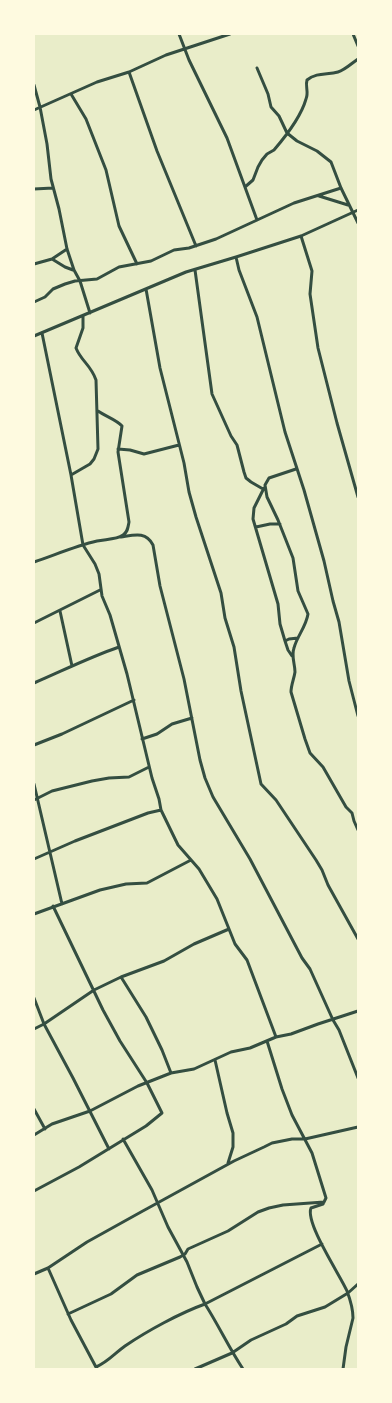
<!DOCTYPE html>
<html>
<head>
<meta charset="utf-8">
<style>
  body { margin:0 }
  #map { position:relative; width:392px; height:1403px; overflow:hidden; background:#e9edc9; font-family:"Roboto Condensed",sans-serif }
  canvas { display:block }
  .frame { position:absolute; inset:0; border:35px solid #fefae0; pointer-events:none }
</style>
</head>
<body>
<div id="map">
<canvas width="392" height="1403"></canvas>
<div class="frame"></div>
</div>
<script>
const g = document.querySelector('canvas').getContext('2d');
g.lineJoin = 'round';
function trace(path, color, width, dash) { g.strokeStyle = color; g.lineWidth = width; g.lineCap = dash ? 'butt' : 'round'; g.setLineDash(dash || []); g.stroke(path); }
const minor = new Path2D(`
  M179 34 189 60 227 138 257 220
  M353 34 358 46
  M257 68 268 94 271 107 279 116 287 133 297 141 317 151 331 162 341 188 358 223
  M129 72 157 151 196 246
  M34 85 40 107 47 144 51 179 59 209 67 249 74 270 80 281 90 313
  M71 94 86 119 106 170 119 226 137 264
  M34 110 97 82 129 72 166 55 230 34
  M245 187 253 180 258 167 262 160 267 154 274 150C286 136 301 117 306 99 309 92 305 86 307 80 317 72 327 75 338 72 345 70 352 63 358 59
  M34 189 53 188
  M319 196 348 205
  M301 236 312 271 310 294 318 348 337 423 358 497
  M236 257 239 270 257 317 285 432 304 490 324 561 333 601 339 622 349 681 358 716
  M52 259 65 267 73 270
  M34 264 52 259 67 249
  M195 270 212 394 231 436 237 445 244 472 246 478 251 482 263 489
  M146 289 160 368 184 463 189 492 196 517 221 593 225 618 234 647 241 691 261 784 276 800 316 860 322 870 328 885 358 939
  M34 302 45 297 53 289 65 284 75 281 97 279 119 267 151 261 174 250 189 248 216 239 294 203 341 188
  M83 316V328L76 348C81 361 91 365 96 380L98 449 94 459 90 464 71 475 83 545 95 564 99 574 102 596 110 615 127 674 152 778 159 799 161 810 178 845 199 869 217 899 235 944 247 960 276 1037
  M42 333 71 475
  M34 336 186 272 236 257 301 236 358 210
  M118 449 130 450 144 454 179 445
  M296 469 269 478 265 485 267 497 278 520 293 558 298 591 308 614C306 627 297 636 294 648 291 656 295 664 295 672 294 679 291 685 291 692L305 739 310 753 323 767 346 807 352 813 354 821 358 830
  M264 488 254 508 253 519 278 604 280 624 285 641 288 650 292 656
  M256 527 270 524H280
  M121 537C134 535 146 531 153 545L160 586 184 679 200 760 205 778 213 797 250 859 302 958 310 969 333 1020 339 1030 358 1078
  M34 562C55 555 75 546 97 541 105 539 116 540 123 535 128 532 128 527 129 522L118 452 122 426C117 420 105 416 98 411
  M60 611 72 666
  M34 623 100 590
  M285 641 289 639 298 638
  M34 683C62 671 90 657 119 647
  M142 739 157 734 172 724 192 718
  M34 745 62 734 134 700
  M34 784 62 904
  M34 800 52 791 92 781 109 778 129 777 149 767
  M34 859 75 841 148 813 161 810
  M34 914 100 890 126 884 147 883 191 860
  M34 998 44 1024 73 1078 109 1149
  M34 1029 44 1024 94 990 121 977 164 961 194 944 229 929
  M267 1041 282 1089 292 1115 312 1153 326 1198 323 1204 311 1208C305 1223 340 1275 347 1291 350 1299 353 1310 353 1318L346 1347 343 1369
  M215 1060 227 1113 233 1133V1147L228 1163
  M171 1073 194 1069 231 1052 250 1048 276 1037 291 1034 318 1024 358 1011
  M34 1109 45 1129
  M34 1135 52 1124 90 1111 138 1086 171 1073 162 1050 146 1017 121 977
  M34 1191 79 1167 146 1126 162 1113 147 1083 120 1041 103 1010 53 906
  M48 1268 71 1320 97 1369
  M34 1274 48 1268 87 1242 141 1212 234 1161 264 1147 272 1143 292 1139H305L358 1127
  M68 1314 111 1294 137 1275 180 1257 185 1254 188 1249 228 1231 258 1212 269 1208 283 1205 324 1202
  M96 1367C108 1362 115 1353 125 1346 147 1331 180 1313 205 1304L197 1287 187 1262 168 1227 152 1190 123 1139
  M195 1369 232 1353 251 1340 286 1324 297 1316 325 1307 348 1293 358 1284
  M243 1369C229 1348 219 1326 205 1304L322 1244`);
trace(minor, '#344e41', 3);
</script>
</body>
</html>
